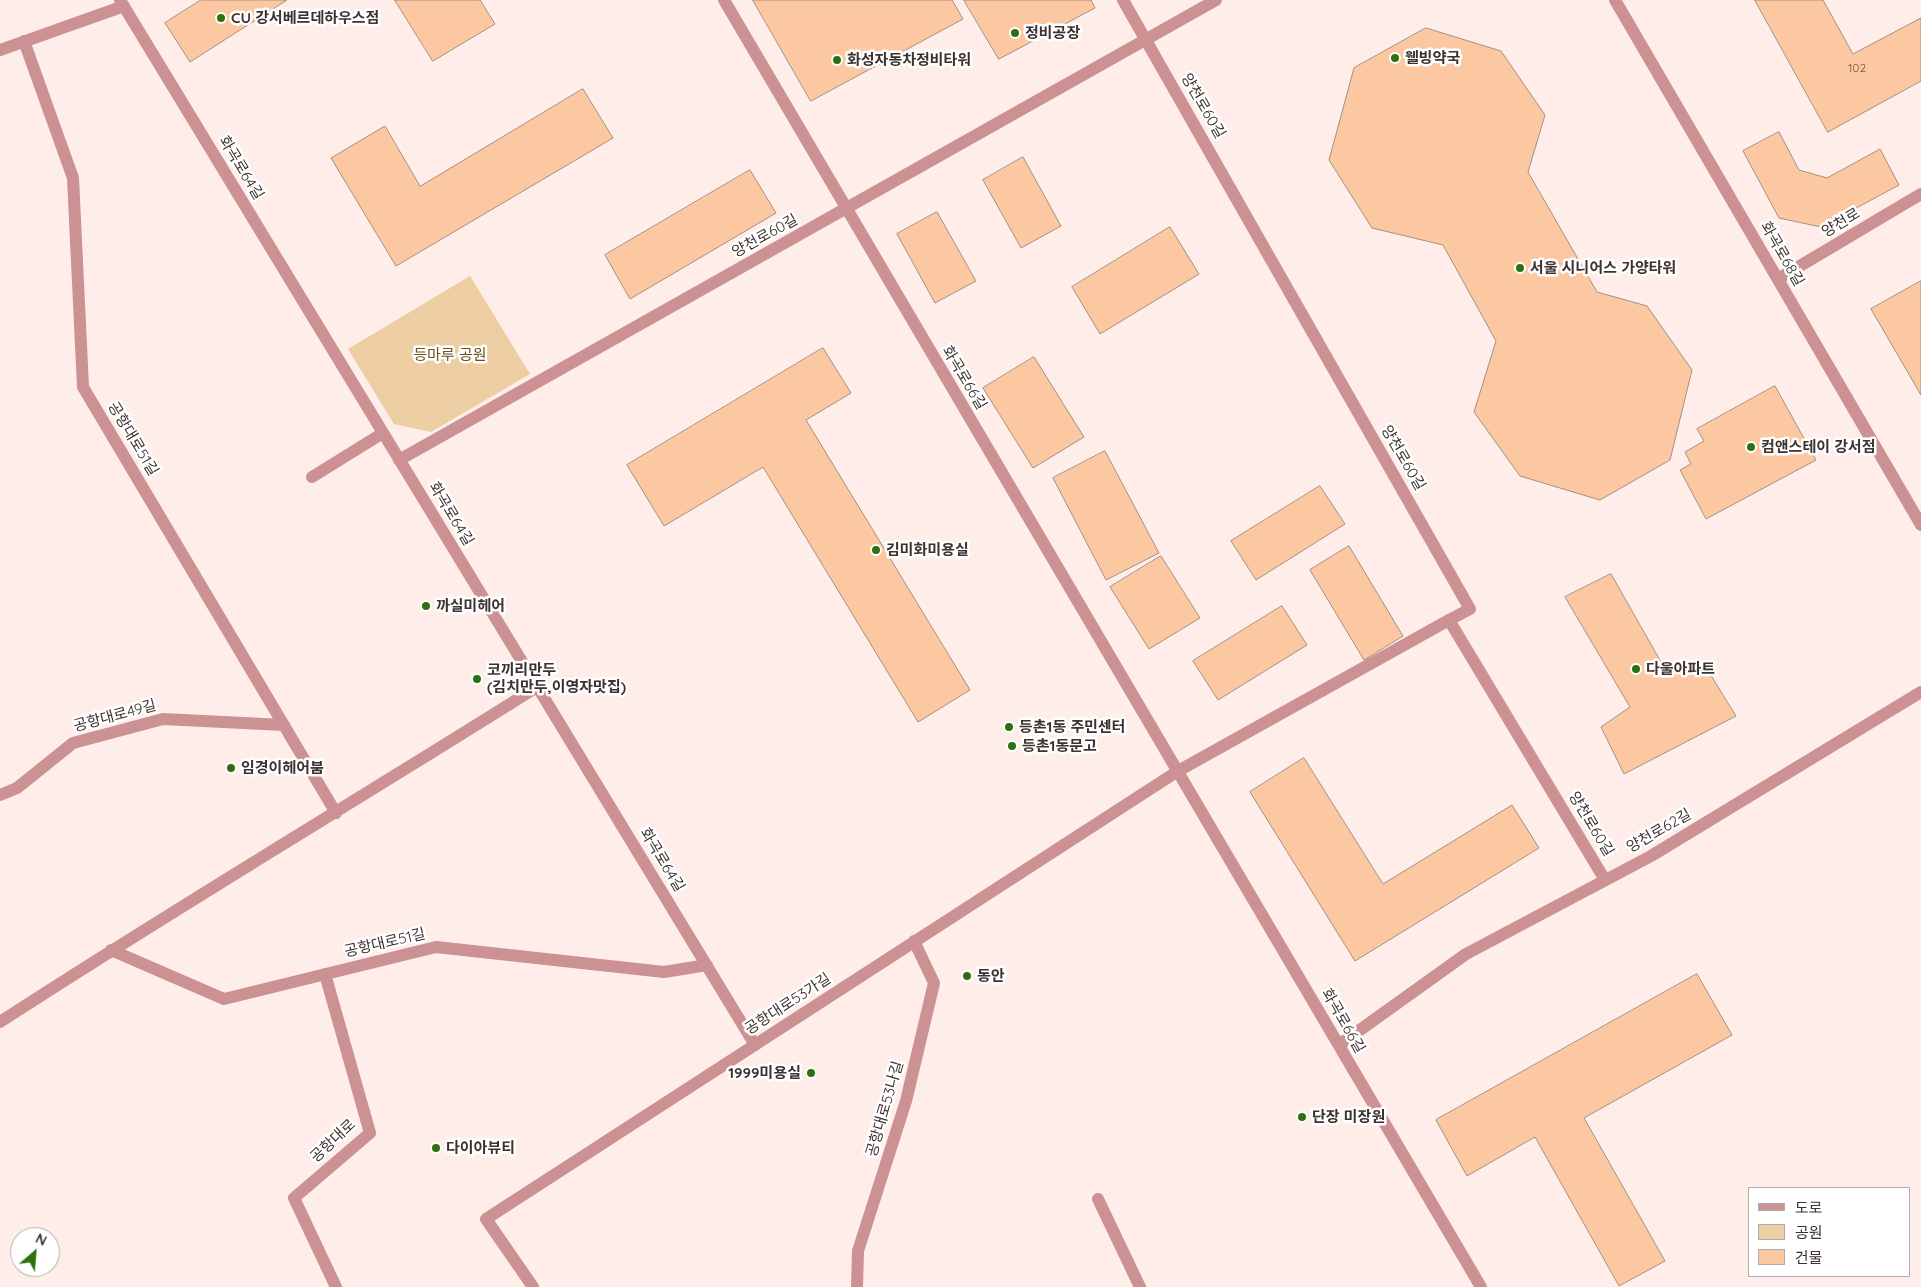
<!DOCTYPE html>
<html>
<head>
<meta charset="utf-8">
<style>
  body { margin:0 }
  #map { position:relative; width:1921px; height:1287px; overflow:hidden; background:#feede8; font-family:Quicksand,"Noto Sans KR",sans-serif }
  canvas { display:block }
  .legend { position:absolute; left:1748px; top:1187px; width:162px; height:90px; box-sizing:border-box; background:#fff; border:1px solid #b1adac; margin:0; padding:6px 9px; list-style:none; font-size:15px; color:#3d322f }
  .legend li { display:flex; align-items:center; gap:10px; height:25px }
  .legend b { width:25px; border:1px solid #b1adac }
  .north { position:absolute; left:10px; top:1227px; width:50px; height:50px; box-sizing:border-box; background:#fff; border:1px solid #b1adac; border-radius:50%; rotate:27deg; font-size:14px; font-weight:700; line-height:20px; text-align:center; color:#3d322f }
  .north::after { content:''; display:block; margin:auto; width:18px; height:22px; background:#2c7110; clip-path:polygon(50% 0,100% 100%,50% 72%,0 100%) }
</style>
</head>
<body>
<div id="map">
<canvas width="1921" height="1287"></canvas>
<ul class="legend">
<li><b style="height:6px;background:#cb9193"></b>도로</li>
<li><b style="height:14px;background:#eccea2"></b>공원</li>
<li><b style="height:14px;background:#fcc8a2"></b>건물</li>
</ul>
<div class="north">N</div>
</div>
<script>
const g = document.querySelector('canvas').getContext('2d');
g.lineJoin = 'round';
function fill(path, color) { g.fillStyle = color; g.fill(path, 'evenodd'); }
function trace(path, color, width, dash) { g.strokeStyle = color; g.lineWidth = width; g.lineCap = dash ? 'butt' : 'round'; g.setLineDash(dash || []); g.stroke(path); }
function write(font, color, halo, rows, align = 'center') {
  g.font = font + ' Quicksand,"Noto Sans KR",sans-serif'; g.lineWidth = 5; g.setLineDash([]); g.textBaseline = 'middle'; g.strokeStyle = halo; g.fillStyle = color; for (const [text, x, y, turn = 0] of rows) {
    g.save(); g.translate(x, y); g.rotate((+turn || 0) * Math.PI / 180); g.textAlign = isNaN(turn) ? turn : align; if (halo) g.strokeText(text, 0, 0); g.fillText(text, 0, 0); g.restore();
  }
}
const green = new Path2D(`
  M470 276 530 374 431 432 394 424 348 349Z`);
const building = new Path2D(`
  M201 0H287L190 62 165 23Z
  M395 0H480L495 24 433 61Z
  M753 0H952L963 19 811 101Z
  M964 0H1091L1095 8 999 59Z
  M1755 0H1823L1853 54 1921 18V81L1828 132Z
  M1426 28 1501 51 1545 115 1528 172 1597 292 1647 306 1692 370 1670 460 1600 500 1520 476 1474 412 1496 341 1443 245 1372 228 1329 160 1354 68Z
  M583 89 613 138 396 266 331 158 385 126 420 186Z
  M1779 132 1799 170 1827 178 1880 149 1899 185 1821 227 1779 218 1743 151Z
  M1023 157 1061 226 1021 248 983 180Z
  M750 170 776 213 630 299 605 255Z
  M937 212 976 281 935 303 897 234Z
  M1170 227 1199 274 1100 334 1072 287Z
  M1921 281V395L1871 309Z
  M823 348 851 393 806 420 970 690 918 722 763 467 664 526 627 465Z
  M1034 357 1084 437 1033 468 983 388Z
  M1775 386 1816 460 1706 519 1680 470 1691 464 1685 452 1704 441 1697 429Z
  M1105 451 1159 553 1106 580 1053 478Z
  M1320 486 1345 524 1256 580 1231 541Z
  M1349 546 1403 636 1364 660 1310 570Z
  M1161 556 1200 618 1149 649 1110 587Z
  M1611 574 1669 676 1702 661 1736 716 1624 774 1601 727 1630 707 1565 597Z
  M1282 606 1307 645 1218 700 1193 661Z
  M1304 758 1383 884 1512 805 1539 848 1355 961 1250 792Z
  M1697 974 1732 1035 1584 1118 1665 1261 1619 1286 1535 1137 1467 1176 1436 1120Z`);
const lane = new Path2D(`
  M312 477 383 433
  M1178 771 1449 620`);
const street = new Path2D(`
  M120 0 755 1045
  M724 0 1481 1287
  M1123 0 1470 609 1449 620 1605 880
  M1615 0 1921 525
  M24 41 73 178 83 387 336 813
  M0 50 124 6
  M1778 279 1921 194
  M399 460 1216 0
  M0 795 17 788 73 743 163 719 284 725
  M111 950 224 999 436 947 664 972 707 965
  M325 974 370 1133 294 1198 336 1287
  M0 1022C177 907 359 799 537 687
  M1339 1045 1466 954 1651 856 1921 692
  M1098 1199 1140 1287
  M533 1287 486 1219 1178 771
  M857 1287 858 1251 906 1101 934 983 914 941`);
const markers = [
  [221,18,5,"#2c7110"],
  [1015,33,5,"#2c7110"],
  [1395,58,5,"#2c7110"],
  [837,60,5,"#2c7110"],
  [1520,268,5,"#2c7110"],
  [1751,447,5,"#2c7110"],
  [876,550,5,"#2c7110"],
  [426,606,5,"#2c7110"],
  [1636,669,5,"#2c7110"],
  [477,679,5,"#2c7110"],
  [1009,727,5,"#2c7110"],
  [1012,746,5,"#2c7110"],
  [231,768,5,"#2c7110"],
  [967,976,5,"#2c7110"],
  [811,1073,5,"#2c7110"],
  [1302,1117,5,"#2c7110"],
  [436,1148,5,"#2c7110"]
];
const numberNames = [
  ["102",1857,68]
];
const poiNames = [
  ["CU 강서베르데하우스점",231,18],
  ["정비공장",1025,33],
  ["웰빙약국",1405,58],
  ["화성자동차정비타워",847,60],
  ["서울 시니어스 가양타워",1530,268],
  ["컴앤스테이 강서점",1761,447],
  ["김미화미용실",886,550],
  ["까실미헤어",436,606],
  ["다울아파트",1646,669],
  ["코끼리만두",487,670],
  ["(김치만두,이영자맛집)",487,687],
  ["등촌1동 주민센터",1019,727],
  ["등촌1동문고",1022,746],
  ["임경이헤어붐",241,768],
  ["동안",977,976],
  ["1999미용실",801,1073,"right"],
  ["단장 미장원",1312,1117],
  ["다이아뷰티",446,1148]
];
const streetNames = [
  ["양천로60길",1203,106,60],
  ["화곡로64길",241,168,59],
  ["양천로",1841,223,-31],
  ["양천로60길",765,236,-29],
  ["화곡로68길",1782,254,60],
  ["화곡로66길",964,378,59],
  ["공항대로51길",133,439,59],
  ["양천로60길",1403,458,60],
  ["화곡로64길",451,514,59],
  ["공항대로49길",115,716,-15],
  ["양천로60길",1591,824,59],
  ["양천로62길",1659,831,-30],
  ["화곡로64길",662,860,59],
  ["공항대로51길",385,943,-13],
  ["공항대로53가길",788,1004,-33],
  ["화곡로66길",1343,1021,60],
  ["공항대로53나길",885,1109,-74],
  ["공항대로",333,1141,-43]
];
const parkNames = [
  ["등마루 공원",450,355]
];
fill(green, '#eccea2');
fill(building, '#fcc8a2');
trace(building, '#a49081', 1);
trace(lane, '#cb9193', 12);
trace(street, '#cb9193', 12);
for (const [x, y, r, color] of markers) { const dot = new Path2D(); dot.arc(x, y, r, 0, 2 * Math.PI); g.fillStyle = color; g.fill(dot); trace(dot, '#fff', 2); }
write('12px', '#6d584c', null, numberNames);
write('bold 15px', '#3d322f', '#fff', poiNames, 'left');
write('15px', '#3d322f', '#fff', streetNames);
write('15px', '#6d501f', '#fff', parkNames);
</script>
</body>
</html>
